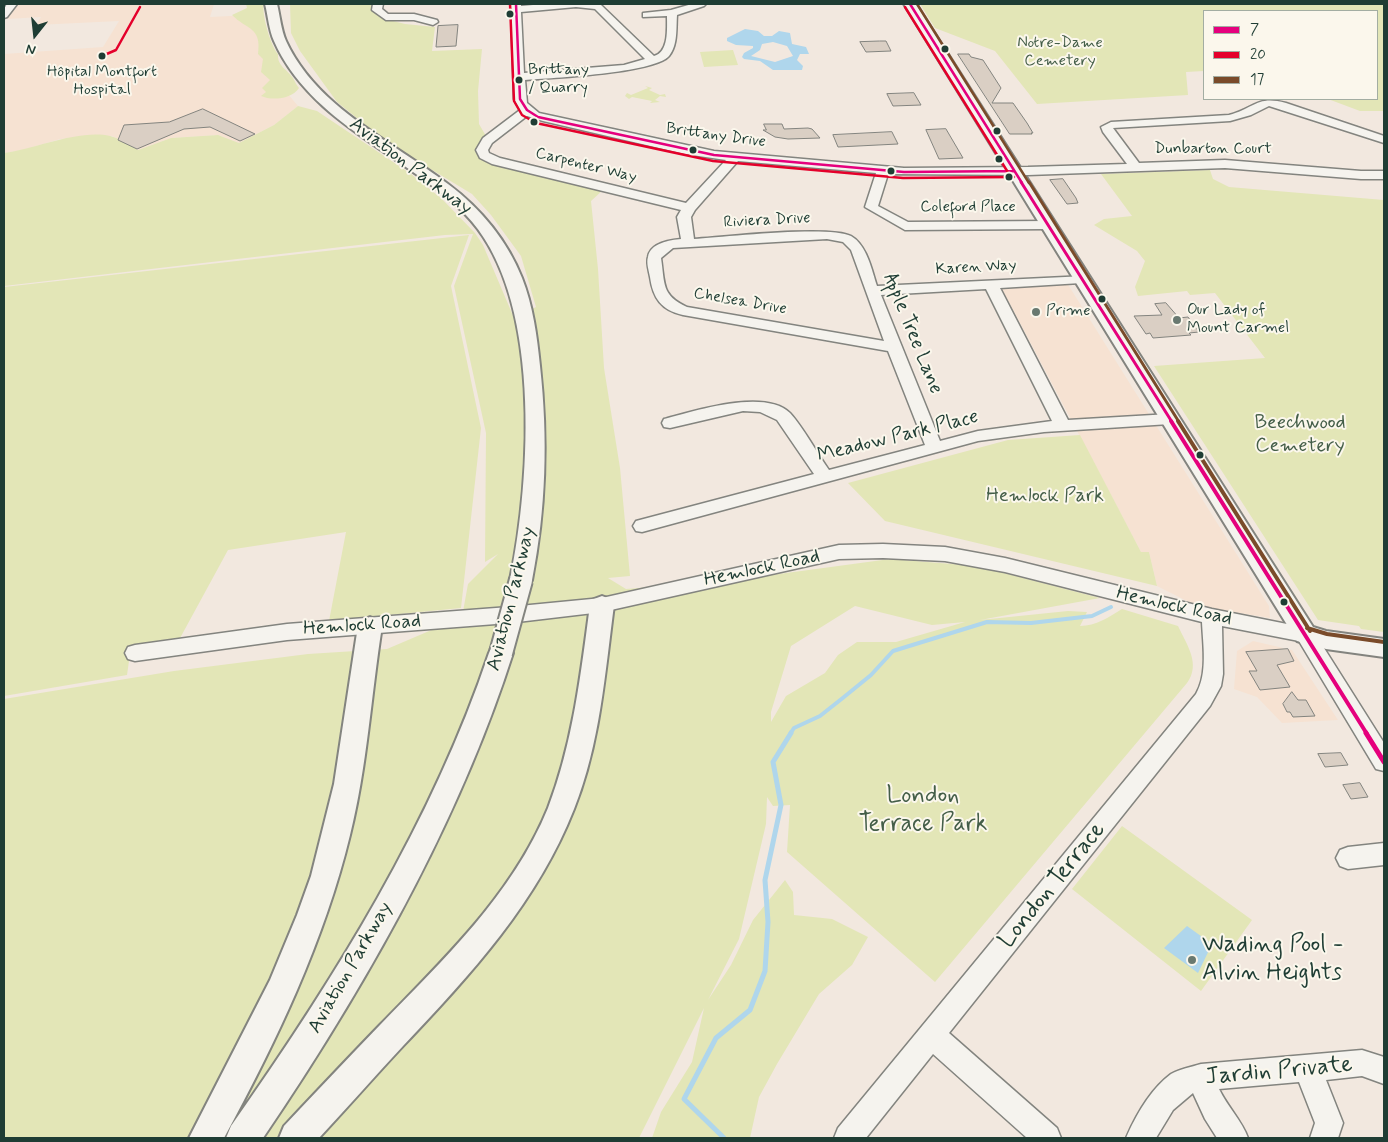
<!DOCTYPE html>
<html>
<head>
<meta charset="utf-8">
<style>
  body { margin:0 }
  #map { position:relative; width:1388px; height:1142px; overflow:hidden; background:#f2e8df; font-family:Mynerve,sans-serif }
  canvas { display:block }
  .frame { position:absolute; inset:0; border:5px solid #1f3d34; pointer-events:none }
  .legend { position:absolute; left:1203px; top:10px; width:175px; height:90px; box-sizing:border-box; background:#fbf7ec; border:1px solid #a3ada2; margin:0; padding:6px 9px; list-style:none; font-size:15px; color:#1f3d34 }
  .legend li { display:flex; align-items:center; gap:10px; height:25px }
  .legend b { width:25px; border:1px solid #a3ada2 }
  .north { position:absolute; left:10px; top:10px; width:50px; height:50px; -webkit-text-stroke:4px #fbf7ec; paint-order:stroke; rotate:196deg; font-size:14px; font-weight:700; line-height:20px; text-align:center; color:#1f3d34 }
  .north::after { content:''; display:block; margin:auto; width:18px; height:22px; background:#1f3d34; clip-path:polygon(50% 0,100% 100%,50% 72%,0 100%) }
</style>
</head>
<body>
<div id="map">
<canvas width="1388" height="1142"></canvas>
<div class="frame"></div>
<ul class="legend">
<li><b style="height:6px;background:#e5007d"></b>7</li>
<li><b style="height:6px;background:#e4002b"></b>20</li>
<li><b style="height:6px;background:#7a4b2a"></b>17</li>
</ul>
<div class="north">N</div>
</div>
<script>
const g = document.querySelector('canvas').getContext('2d');
g.lineJoin = 'round';
function fill(path, color) { g.fillStyle = color; g.fill(path, 'evenodd'); }
function trace(path, color, width, dash) { g.strokeStyle = color; g.lineWidth = width; g.lineCap = dash ? 'butt' : 'round'; g.setLineDash(dash || []); g.stroke(path); }
function write(font, color, halo, rows, align = 'center') {
  g.font = font + ' Mynerve,sans-serif'; g.lineWidth = 4; g.setLineDash([]); g.textBaseline = 'middle'; g.strokeStyle = halo; g.fillStyle = color; for (const [text, x, y, turn = 0] of rows) {
    g.save(); g.translate(x, y); g.rotate((+turn || 0) * Math.PI / 180); g.textAlign = isNaN(turn) ? turn : align; if (halo) g.strokeText(text, 0, 0); g.fillText(text, 0, 0); g.restore();
  }
}
const built = new Path2D(`
  M19 4H214L210 17 251 15 288 94 298 106 274 125 239 143 218 135 171 138 138 150 112 136 60 139 23 150 4 153V54L103 47 119 21 36 25 41 17 7 19Z
  M1067 283 1269 606 1270 618 1197 606 1157 586 1149 552H1141L1001 287Z
  M1253 641 1292 650 1338 720 1282 723 1257 697 1234 689 1237 651Z`);
const green = new Path2D(`
  M246 4H264C261 13 271 47 278 54 277 66 287 69 293 78 295 81 296 85 299 88 292 99 272 101 261 96L266 92 262 88 270 80 261 72 263 59 258 54C262 27 247 30 232 15L247 8Z
  M290 4H373L371 5 381 18 405 24 435 27 432 51 482 49 478 91 479 124 486 136 490 163 603 190 591 201 598 269 604 368 620 468 630 576 608 578 626 589 727 581 890 559 977 566 1100 598 980 620 1068 611 1087 612 1080 626C1096 626 1109 617 1122 609L1178 626C1187 645 1201 664 1187 683L935 982 787 852 790 805 773 806 767 797 766 824 739 939 708 1000 731 965 753 920 785 880 793 892 794 915 832 919 868 937 852 965 819 994 777 1064 759 1097 750 1138H652L661 1112 692 1062 704 1008 639 1138H4V699L174 671 308 654 387 649 462 617 468 584 498 554 485 562 486 433 454 286 473 234 445 235 4 286V153C35 149 79 129 110 136 119 138 129 145 138 150L171 138 218 135 239 143 274 125 298 106 317 111 411 174 442 199 475 233 483 245 514 318 536 307 521 256 491 215 472 194 389 144 337 102 300 51 291 33ZM855 606 932 625 965 622 896 642H857L838 655 825 673 786 696 771 722V712L791 646Z
  M920 4H1384V111H1360L1328 99H1377V11H1204V71L1186 72 1188 95 1037 104 995 51 935 28Z
  M733 50 738 65 704 67 700 52Z
  M645 86 652 88 649 90 660 95 665 94 666 97 660 96 655 100 660 102 650 103 652 101 632 97 629 99 625 96 627 93 631 95 648 88Z
  M1210 170 1213 179 1229 187 1384 200V632L1361 629 1359 626 1318 620 1154 366 1265 358 1215 293 1190 295 1187 291 1138 296 1135 287 1145 261 1137 251 1094 225 1104 219 1132 216 1101 174Z
  M469 235 451 286 481 428 461 608 329 621 346 532 228 550 179 640 131 647 127 675 4 696V287Z
  M1080 435 1141 552H1149L1157 586 885 521 848 483 1008 440Z
  M1122 826 1252 920 1201 991 1072 889Z`);
const water = new Path2D(`
  M745 29 758 31 764 36H772L779 31 790 33 792 44 806 47 809 54H800L797 60 803 66 802 70H773L760 61 744 59 742 57 744 53 753 48V46L736 45 727 41V38ZM773 42 787 46 793 56 775 62 751 56 760 50 762 44Z
  M1187 926 1212 944 1198 973 1164 948Z`);
const streamFar1 = new Path2D(`
  M790 734 794 728 820 716 844 697 871 675 893 651 987 622 1031 623 1092 616 1111 607`);
const stream = new Path2D(`
  M724 1138 684 1099 716 1038 750 1010 765 971 768 922 765 880 781 805 773 762 791 733`);
const building = new Path2D(`
  M458 25 456 46 436 47 438 26Z
  M880 41H886L891 51 866 52 860 42Z
  M958 54H969L971 57 983 60 1001 88 992 103H1013L1027 123 1033 133H1031L1032 134H1010Z
  M914 93 921 105 893 106 887 94Z
  M203 109 255 134 240 141 210 127 184 129 137 149 118 140 124 125 169 122Z
  M764 124H782L784 129 808 128 812 129 820 138 788 139 775 137 763 130H766Z
  M946 129 963 158 939 159 926 130Z
  M892 132 898 144 838 147 833 135Z
  M1063 179 1076 198 1078 203 1067 204 1050 180Z
  M1166 303 1179 318 1188 317 1199 332 1189 333 1191 335 1153 338 1150 333 1146 334 1134 316 1162 315 1155 304Z
  M1288 649 1294 661 1277 665 1290 687 1260 690 1249 671H1257L1246 652Z
  M1292 692 1298 700H1306L1315 716 1293 717 1290 712H1287L1283 704Z
  M1341 753 1348 765 1325 767 1318 754Z
  M1360 783 1368 797 1351 799 1343 785Z`);
const minor = new Path2D(`
  M7 4H17L7 17 4 18V9Z
  M373 4H383L382 9 388 14H414L437 20 438 22 433 25 414 20H386L372 10Z
  M511 4H521V6L545 4 601 5 654 56C669 52 667 29 667 16L643 17V13L671 10 692 4H706L704 6 677 15C676 28 678 45 669 56 655 73 551 78 525 80L527 103 539 113 714 151 904 168 1028 167 1127 164 1103 132 1101 127 1111 122 1229 115C1255 108 1257 95 1286 103L1384 136V143L1269 106 1251 115 1230 121 1113 128 1139 163 1225 160 1361 171H1384V179H1361L1225 168 1028 175 888 174 878 206 908 222 1048 221 1055 225 1048 229 905 230 865 207 876 173 738 161 695 210 691 217 694 239C723 237 830 225 851 236 867 245 872 271 877 286L1086 276 1088 279 1081 283 1000 288 1068 420 1170 414 1176 415 1178 419 1176 423 1170 424 1044 432 978 441 642 532 636 531 633 526 636 521 814 474 777 420 760 412 743 411 670 428 664 427 662 423 664 419C694 411 765 388 790 413 803 427 817 453 829 470L925 445 888 351 683 315C661 310 653 298 650 277 649 271 646 263 648 257 650 243 670 240 681 239L677 217 681 210 492 164 480 158 476 150 483 138 520 110 514 99ZM576 7 595 9 645 59 624 65 524 73 521 12ZM527 116 543 121 685 154 726 160 686 203 500 158 489 153 488 150 492 143ZM827 239 843 242 851 250 884 341 687 307C661 295 665 284 661 258L673 248ZM986 289 1052 421 978 431 940 441 881 295Z
  M883 544 945 547 1005 558 1212 609 1312 629 1384 743V771L1376 769 1299 641 1222 626 1223 674 1221 686 1210 706 949 1033 1057 1128 1061 1138H1027L933 1054 866 1138H834L838 1128 1196 694C1208 673 1203 645 1202 622L1005 572 945 561 883 558 839 559 602 612 509 623 287 640 135 661 128 659 125 653 128 647 135 645 287 624 509 607 602 598 839 545Z
  M1384 843V865L1348 869 1340 866 1336 858 1340 850 1348 847Z
  M1362 1050 1384 1057V1084L1362 1076 1326 1080 1343 1123 1338 1138H1310L1315 1123 1299 1082 1219 1089C1227 1106 1242 1121 1248 1138H1217L1205 1119 1193 1093 1173 1110 1156 1138H1126C1136 1115 1151 1089 1171 1074 1180 1069 1191 1067 1201 1064Z`);
const major = new Path2D(`
  M265 4H277C280 16 281 30 286 41 317 108 392 141 448 184 480 208 507 240 522 278 533 306 537 336 540 366 548 438 546 509 532 580L529 586 521 588 513 586 510 580C531 479 543 293 465 214 404 153 311 124 274 41 269 30 268 16 265 4Z
  M904 4H916L1313 627 1326 631 1384 639V657L1326 649 1297 641Z
  M602 596 610 599 614 605C605 673 600 744 574 809 537 903 471 974 403 1046 374 1077 347 1108 319 1138H279L284 1126C316 1092 348 1058 380 1025 443 960 513 894 548 808 573 743 581 673 590 605L594 599Z
  M370 617 378 620 382 626C371 696 367 767 350 835 324 942 276 1042 224 1138H189L270 980 297 915 311 876 334 784 358 626 362 620Z
  M501 643 510 646 513 653C459 823 363 991 263 1138H226L231 1126C334 980 432 823 489 653L492 646Z`);
const majorBridge = new Path2D(`
  M501 653 521 580`);
const bus1Far3 = new Path2D(`
  M516 4 520 99 527 110 538 117 714 155 904 172 1014 171
  M910 4 1022 183`);
const bus1Far2 = new Path2D(`
  M1021 182 1172 422`);
const bus1Far1 = new Path2D(`
  M1171 421 1367 734`);
const bus1 = new Path2D(`
  M1366 733 1384 762`);
const bus2 = new Path2D(`
  M510 4 514 101 522 115 536 123 713 161 903 178 1014 177
  M905 7 1009 174
  M102 56 116 50 140 7`);
const bus3Far2 = new Path2D(`
  M917 4 1029 183`);
const bus3Far1 = new Path2D(`
  M1029 182 1179 422`);
const bus3 = new Path2D(`
  M1178 421 1310 631
  M1307 628 1327 634 1384 642`);
const markers = [
  [510,14,4.5,"#1f3d34"],
  [945,49,4.5,"#1f3d34"],
  [102,56,4.5,"#1f3d34"],
  [519,80,4.5,"#1f3d34"],
  [534,122,4.5,"#1f3d34"],
  [997,131,4.5,"#1f3d34"],
  [693,150,4.5,"#1f3d34"],
  [999,159,4.5,"#1f3d34"],
  [891,171,4.5,"#1f3d34"],
  [1009,177,4.5,"#1f3d34"],
  [1102,299,4.5,"#1f3d34"],
  [1036,312,5,"#697970"],
  [1177,320,5,"#697970"],
  [1200,455,4.5,"#1f3d34"],
  [1284,602,4.5,"#1f3d34"],
  [1192,960,5,"#697970"]
];
const farParknames = [
  ["Notre-Dame",1060,44],
  ["Cemetery",1060,62]
];
const farBusnames = [
  ["Brittany",528,71],
  ["/ Quarry",528,89],
  ["Hôpital Montfort",102,73,"center"],
  ["Hospital",102,91,"center"]
];
const farStreetnames = [
  ["Brittany Drive",716,136,8],
  ["Dunbarton Court",1213,150],
  ["Carpenter Way",586,166,14],
  ["Coleford Place",968,208],
  ["Riviera Drive",767,221,-3],
  ["Karen Way",976,268,-3],
  ["Chelsea Drive",740,302,10]
];
const farPoinames = [
  ["Our Lady of",1187,311],
  ["Mount Carmel",1187,329],
  ["Prime",1046,312]
];
const streetNames = [
  ["Aviation Parkway",410,167,37],
  ["Apple Tree Lane",912,334,68],
  ["Meadow Park Place",898,437,-14],
  ["Hemlock Road",762,569,-12],
  ["Aviation Parkway",512,599,-76],
  ["Hemlock Road",1174,607,13],
  ["Hemlock Road",362,626,-4],
  ["Aviation Parkway",351,968,-60]
];
const parkNames = [
  ["Beechwood",1300,424],
  ["Cemetery",1300,447],
  ["Hemlock Park",1045,497]
];
const nearParknames = [
  ["London",923,797],
  ["Terrace Park",923,825]
];
const nearStreetnames = [
  ["London Terrace",1053,886,-51],
  ["Jardin Private",1279,1072,-5]
];
const nearPoinames = [
  ["Wading Pool -",1202,946],
  ["Alvin Heights",1202,974]
];
fill(built, '#f6e2d2');
fill(green, '#e3e6b7');
fill(water, '#afd6ec');
trace(streamFar1, '#afd6ec', 4);
trace(stream, '#afd6ec', 5);
fill(building, '#dacfc4');
trace(building, '#83847f', 1);
trace(minor, '#83847f', 3);
trace(major, '#83847f', 4);
fill(minor, '#f5f3ee');
fill(major, '#f5f3ee');
trace(majorBridge, '#83847f', 26, []);
trace(majorBridge, '#f5f3ee', 22);
trace(bus1Far3, '#e5007d', 2.5);
trace(bus1Far2, '#e5007d', 3);
trace(bus1Far1, '#e5007d', 4);
trace(bus1, '#e5007d', 5);
trace(bus2, '#e4002b', 2.5);
trace(bus3Far2, '#7a4b2a', 2.5);
trace(bus3Far1, '#7a4b2a', 3);
trace(bus3, '#7a4b2a', 4);
for (const [x, y, r, color] of markers) { const dot = new Path2D(); dot.arc(x, y, r, 0, 2 * Math.PI); g.fillStyle = color; g.fill(dot); trace(dot, '#fbf7ec', 2); }
write('16px', '#445e48', '#fbf7ec', farParknames);
write('16px', '#1f3d34', '#fbf7ec', farBusnames, 'left');
write('16px', '#1f3d34', '#fbf7ec', farStreetnames);
write('16px', '#1f3d34', '#fbf7ec', farPoinames, 'left');
write('20px', '#1f3d34', '#fbf7ec', streetNames);
write('20px', '#445e48', '#fbf7ec', parkNames);
write('24px', '#445e48', '#fbf7ec', nearParknames);
write('24px', '#1f3d34', '#fbf7ec', nearStreetnames);
write('24px', '#1f3d34', '#fbf7ec', nearPoinames, 'left');
</script>
</body>
</html>
